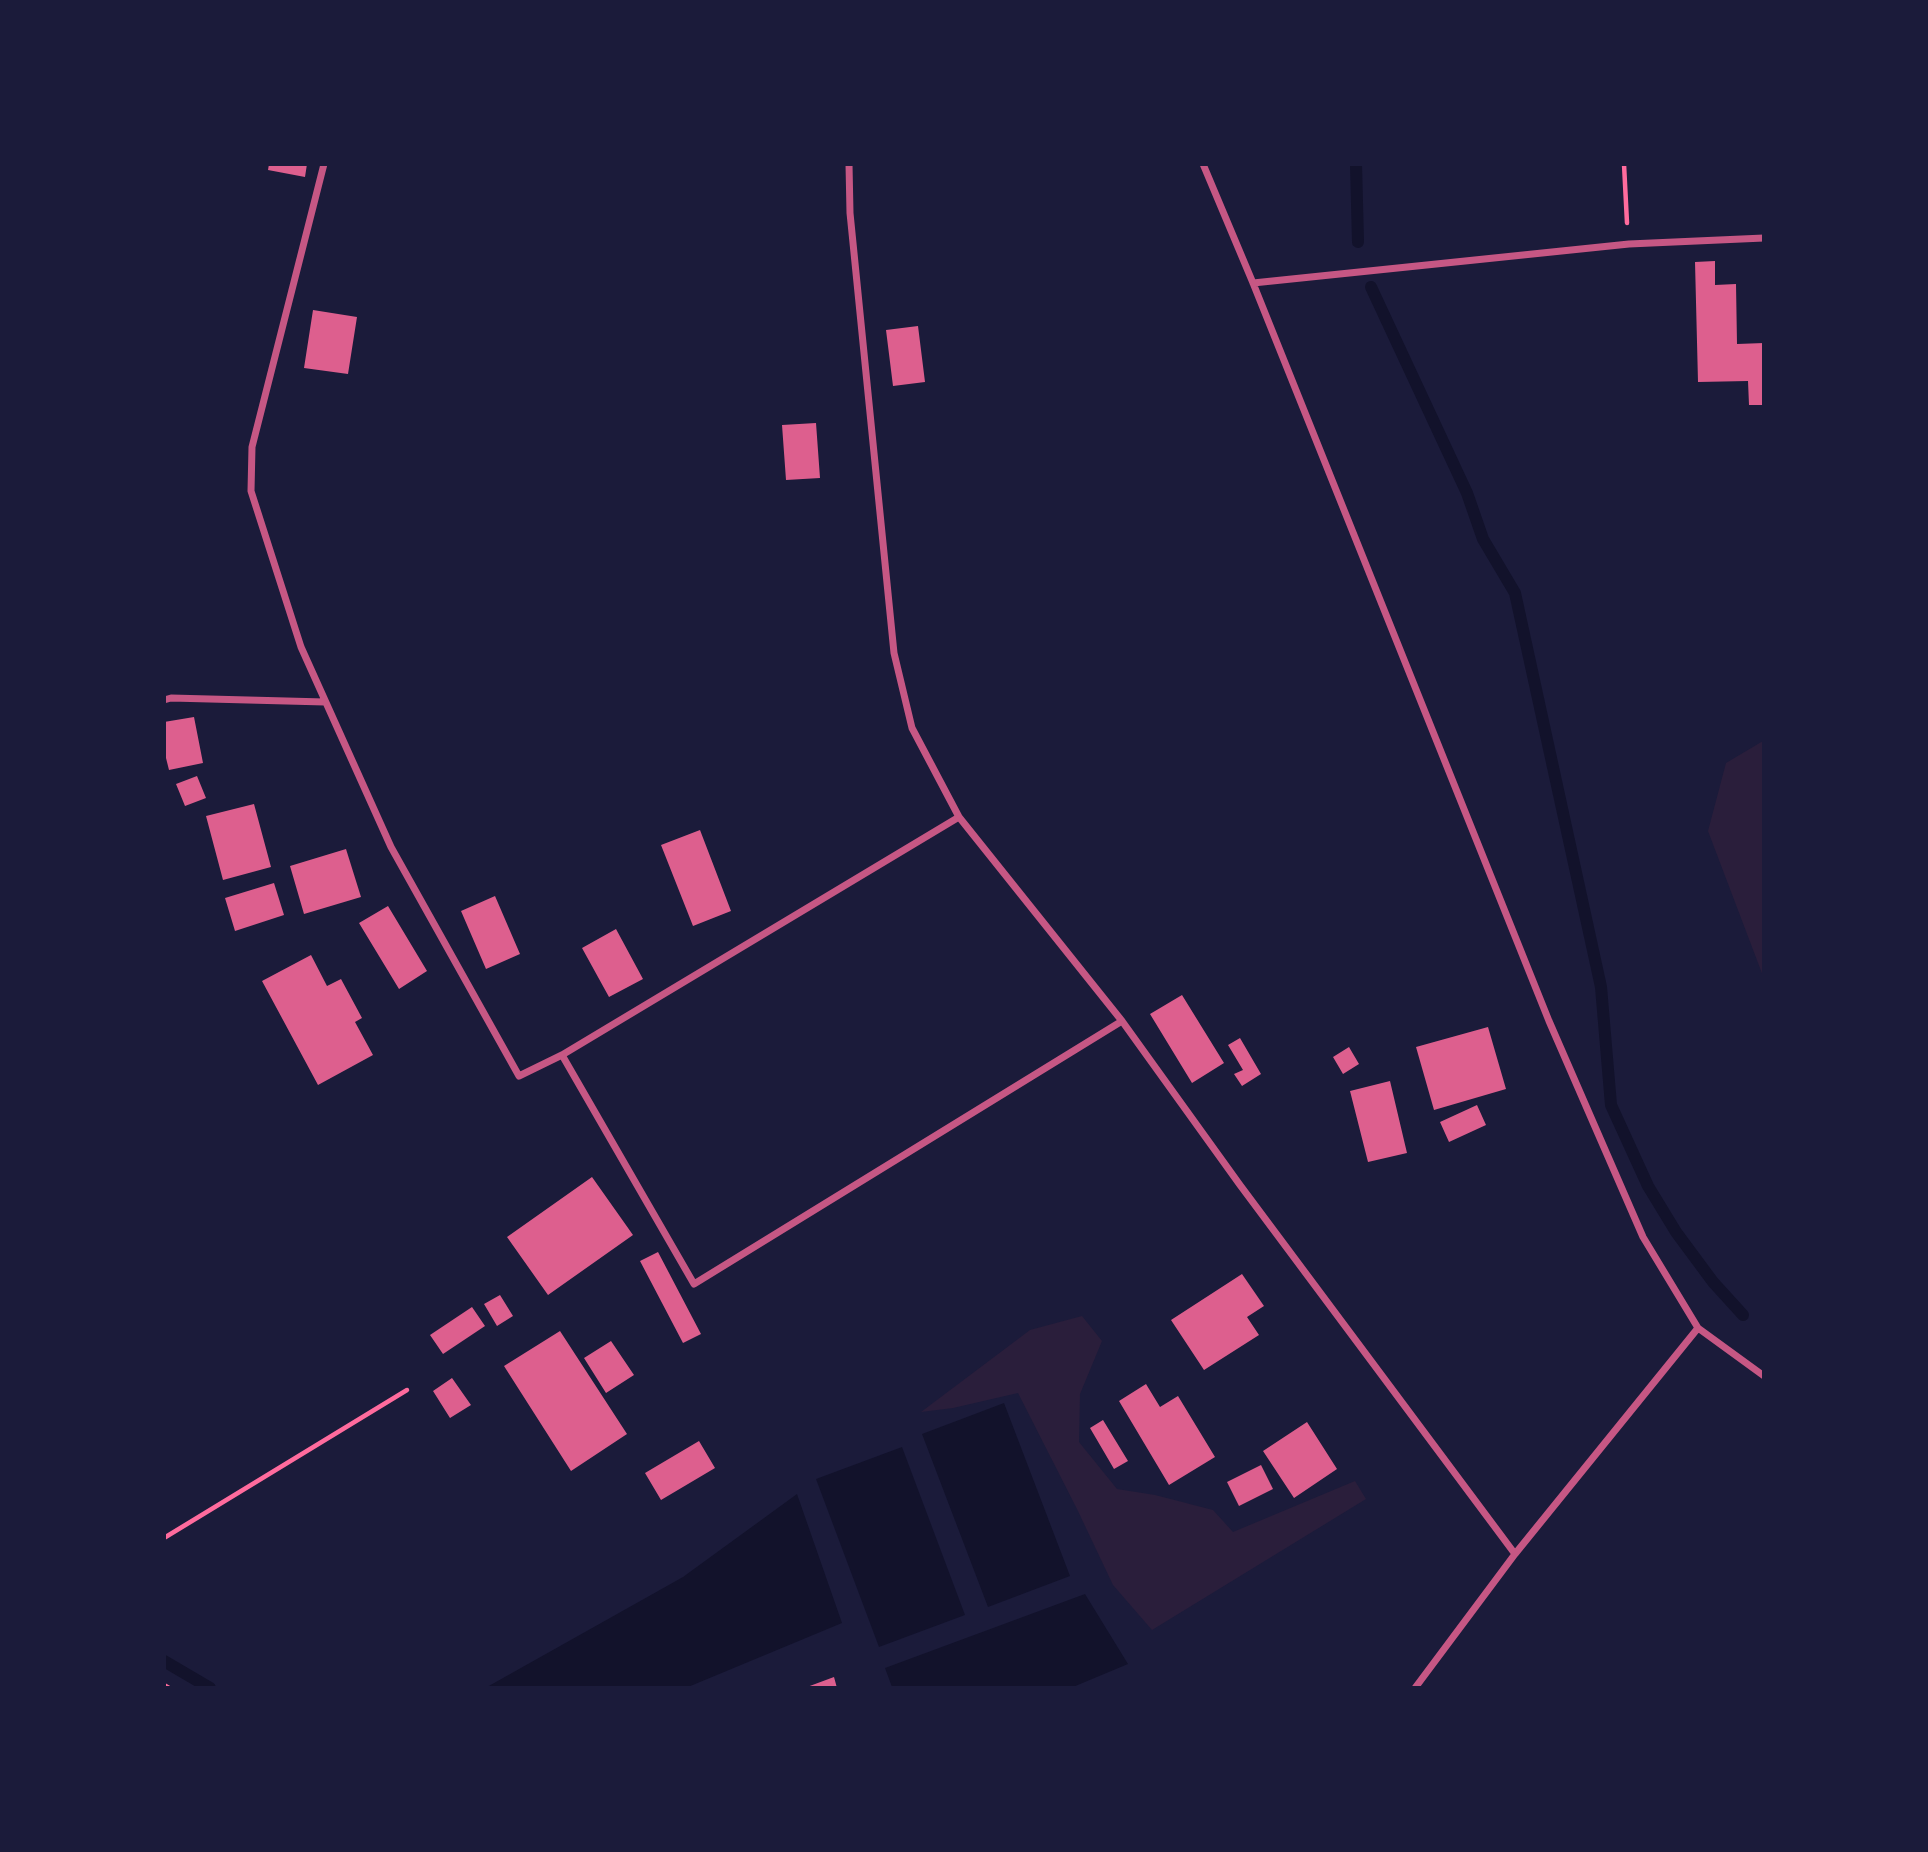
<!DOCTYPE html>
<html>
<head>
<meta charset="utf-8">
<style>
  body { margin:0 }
  #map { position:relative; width:1928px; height:1852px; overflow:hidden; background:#1b1b3a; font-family:"Nunito Sans",sans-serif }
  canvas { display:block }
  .frame { position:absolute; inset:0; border:166px solid #1b1b3a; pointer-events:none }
</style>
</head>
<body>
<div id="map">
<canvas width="1928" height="1852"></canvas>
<div class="frame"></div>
</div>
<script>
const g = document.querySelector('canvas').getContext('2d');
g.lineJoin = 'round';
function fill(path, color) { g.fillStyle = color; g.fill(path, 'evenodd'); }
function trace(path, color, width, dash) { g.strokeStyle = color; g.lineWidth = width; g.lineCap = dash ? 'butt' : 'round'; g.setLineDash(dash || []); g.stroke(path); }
const green = new Path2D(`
  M1763 741V976L1708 831 1726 763Z
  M1082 1316 1102 1341 1080 1394 1079 1442 1117 1489 1155 1495 1213 1510 1233 1532 1355 1481 1366 1499 1152 1630 1113 1585 1077 1509 1018 1393 953 1408 921 1412 1030 1330Z`);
const water = new Path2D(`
  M1004 1403 1070 1576 988 1607 922 1434Z
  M902 1447 965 1615 879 1647 816 1479Z
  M797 1494 842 1623 688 1687H487L683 1577Z
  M1085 1594 1128 1664 1073 1687H892L885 1668Z`);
const stream = new Path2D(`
  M1356 164 1358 242
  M1371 287 1467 493 1483 539 1515 593 1601 987 1611 1105 1648 1186 1676 1232 1713 1282 1743 1315
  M164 1661 210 1688`);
const building = new Path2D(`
  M269 164H307L305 177 268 170Z
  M1715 261V285L1736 284 1737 344 1764 343V405H1749L1748 381 1698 382 1695 262Z
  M313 310 357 317 348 374 304 368Z
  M918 326 925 382 893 386 886 330Z
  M816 423 820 478 786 480 782 425Z
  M194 717 203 763 169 770 164 750V722Z
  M197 776 206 798 185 806 176 784Z
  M254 804 271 867 223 880 206 816Z
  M700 830 731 911 693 926 661 845Z
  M346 849 361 897 304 914 290 866Z
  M274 883 284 915 235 931 225 898Z
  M495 896 520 954 486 969 461 911Z
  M388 906 427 971 399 989 359 923Z
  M616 929 643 979 609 997 582 948Z
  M311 955 327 986 341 979 362 1018 355 1022 373 1055 318 1085 262 981Z
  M1182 995 1224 1063 1192 1083 1150 1014Z
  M1488 1027 1506 1089 1434 1110 1416 1047Z
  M1240 1038 1261 1074 1242 1086 1234 1074 1243 1070 1228 1045Z
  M1349 1047 1359 1064 1343 1074 1333 1057Z
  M1390 1081 1407 1153 1368 1162 1350 1091Z
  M1477 1105 1486 1125 1449 1142 1440 1122Z
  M592 1177 633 1235 548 1295 507 1237Z
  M658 1252 701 1334 683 1343 640 1261Z
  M1242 1274 1264 1306 1247 1317 1259 1335 1204 1370 1171 1320Z
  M500 1295 513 1316 497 1326 484 1304Z
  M472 1307 485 1326 443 1354 430 1335Z
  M560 1331 627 1434 571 1471 504 1366Z
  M611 1341 634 1375 606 1393 584 1358Z
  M452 1378 471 1405 450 1418 433 1391Z
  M1146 1384 1160 1407 1178 1396 1215 1457 1169 1485 1119 1401Z
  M1103 1420 1128 1461 1114 1469 1090 1428Z
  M1307 1422 1337 1469 1294 1498 1263 1451Z
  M699 1441 715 1468 661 1500 645 1473Z
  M1261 1465 1273 1489 1239 1506 1227 1482Z
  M834 1677 837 1688H807V1687Z`);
const path = new Path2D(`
  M1624 164 1627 223
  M164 1538 407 1390
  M164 1685 169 1688`);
const minor = new Path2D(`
  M324 164 252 447 251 491 301 647 391 847 519 1076 562 1055 959 817
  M849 164 850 213 894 653 912 728 959 817 1122 1021 1240 1185 1515 1554
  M1203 164 1253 283 1549 1021 1643 1237 1698 1328 1764 1376
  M1253 283 1629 244 1764 238
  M164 700 171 698 325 702
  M562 1055 694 1284 1122 1021
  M1415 1688 1515 1554 1698 1328`);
fill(green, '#2a1e3b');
fill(water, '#12122b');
trace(stream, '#12122b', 12);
fill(building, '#dd5f8e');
trace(path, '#ff6b9d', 4.5);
trace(minor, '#c65784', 7);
</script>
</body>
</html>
